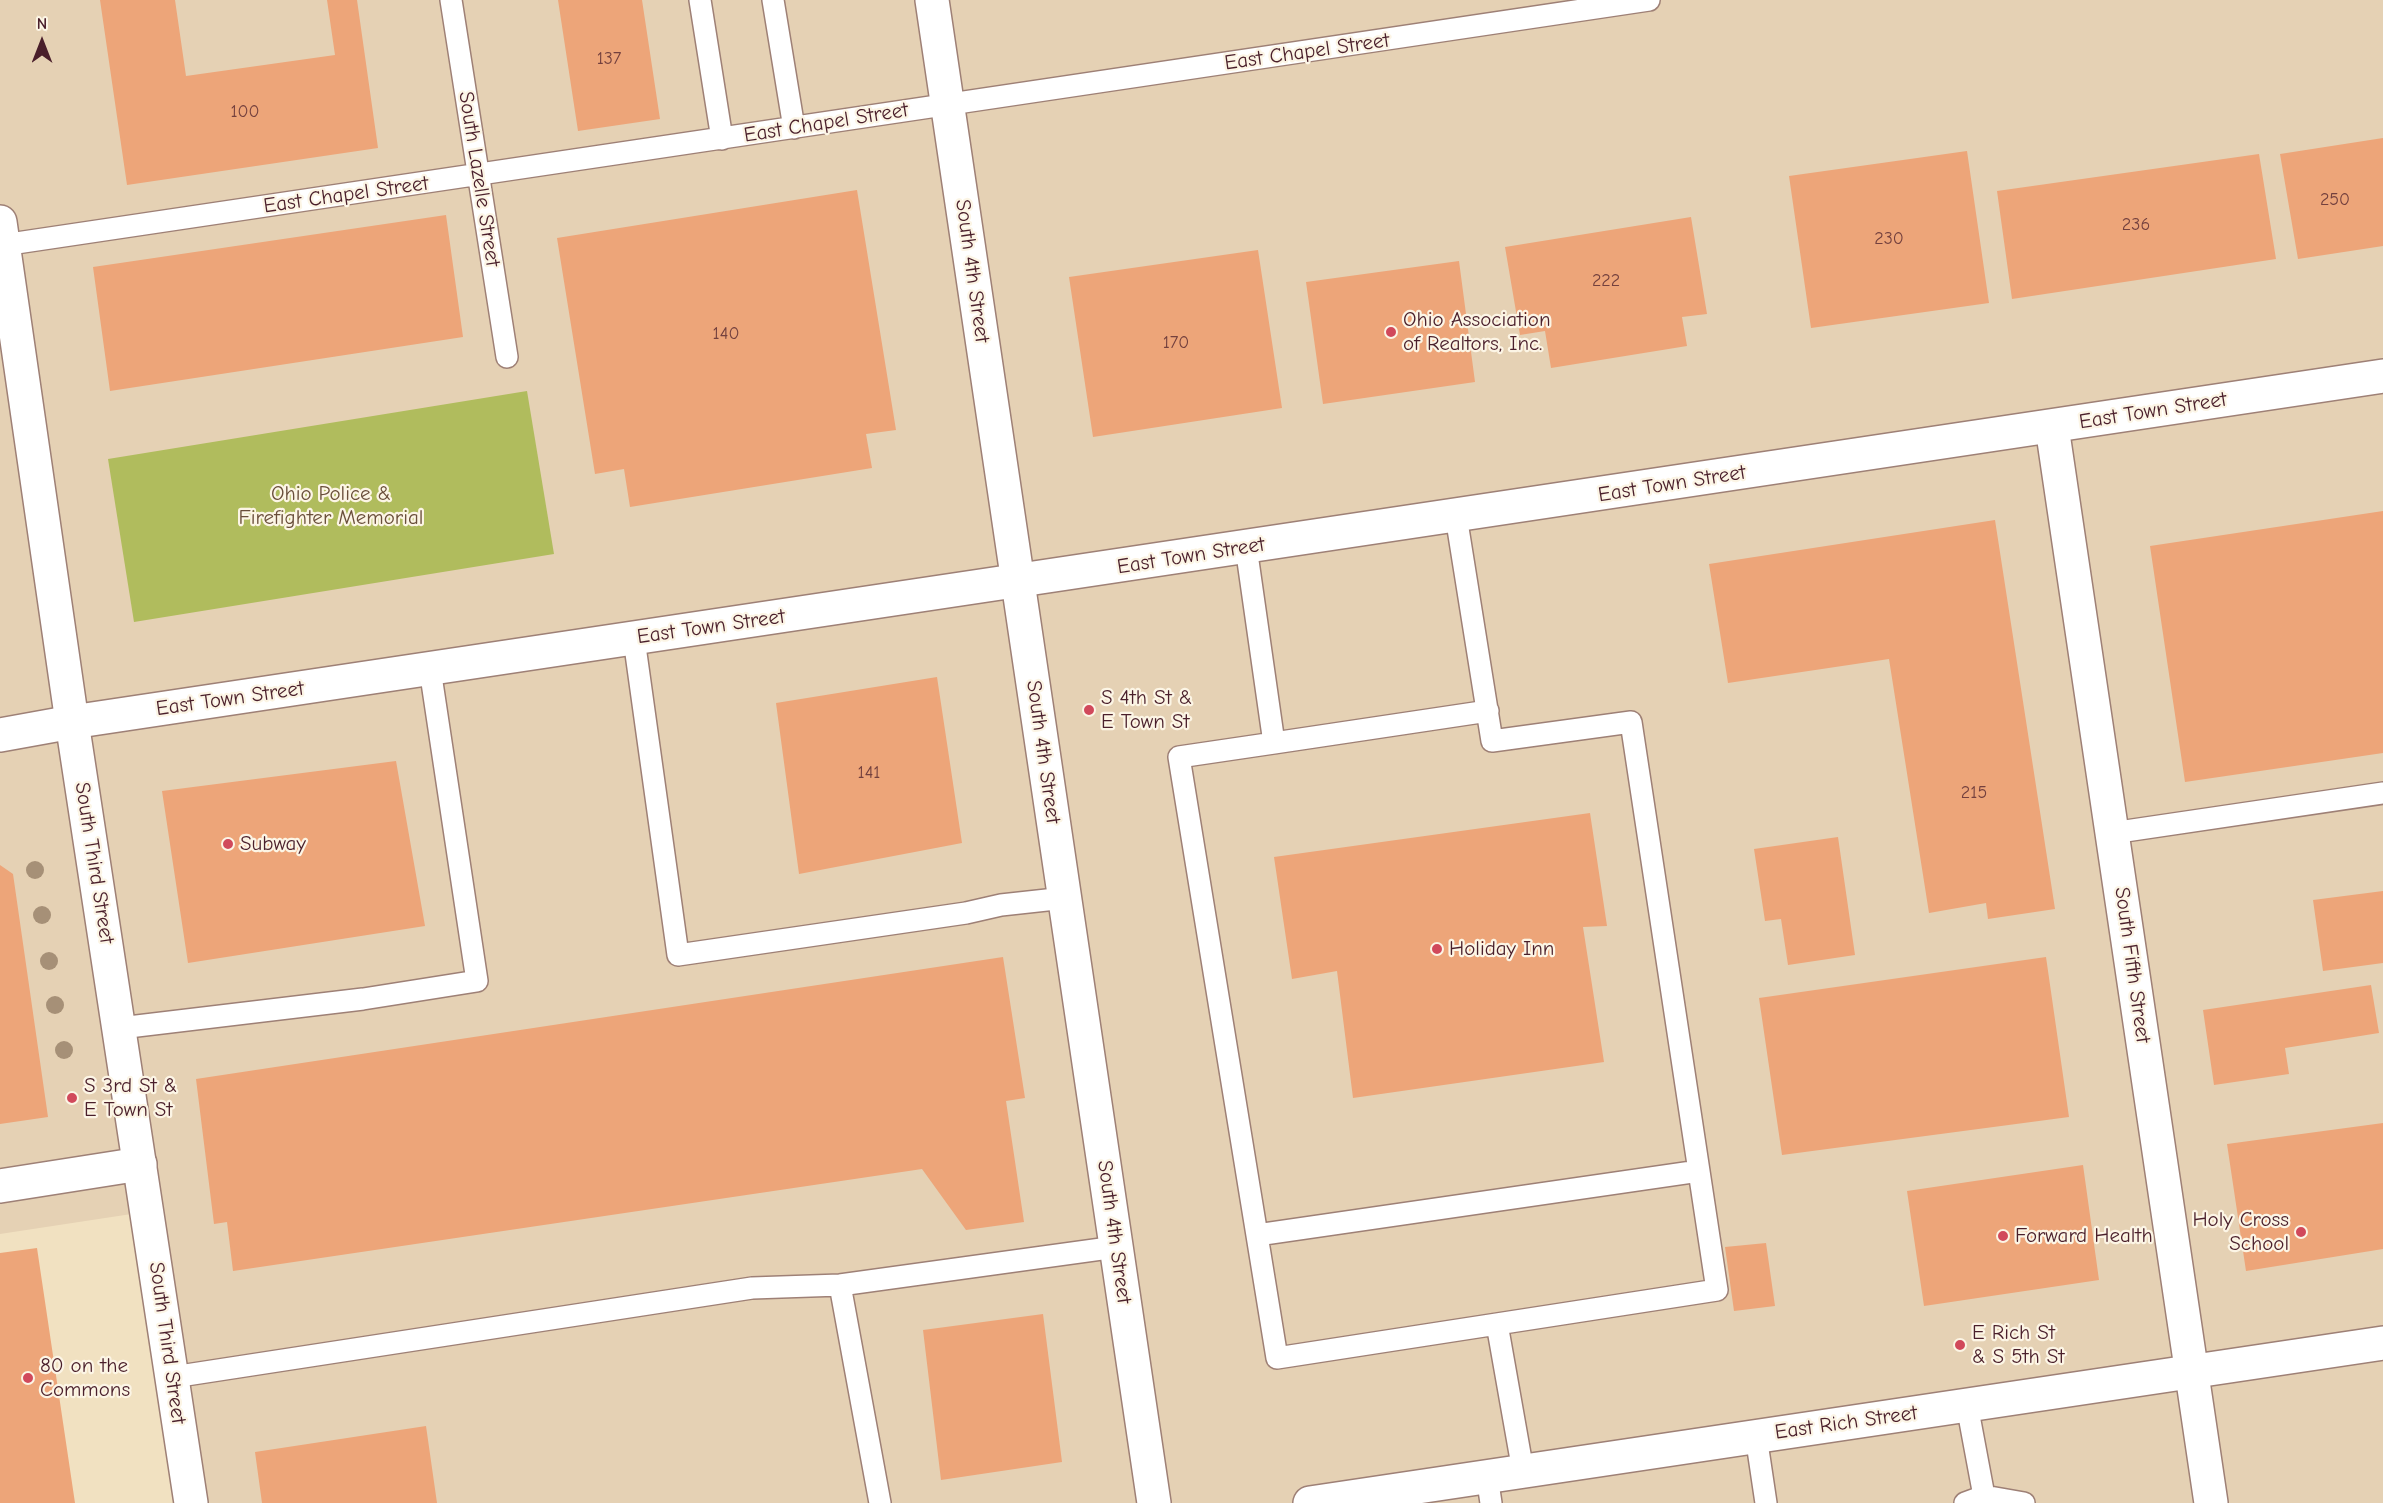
<!DOCTYPE html>
<html>
<head>
<meta charset="utf-8">
<style>
  body { margin:0 }
  #map { position:relative; width:2383px; height:1503px; overflow:hidden; background:#f1e1c1; font-family:"Comic Neue",sans-serif }
  canvas { display:block }
  .north { position:absolute; left:12px; top:12px; width:60px; height:60px; -webkit-text-stroke:4px #fcf5e5; paint-order:stroke; rotate:0deg; font-size:16px; font-weight:700; line-height:24px; text-align:center; color:#4a1f2b }
  .north::after { content:''; display:block; margin:auto; width:21px; height:27px; background:#4a1f2b; clip-path:polygon(50% 0,100% 100%,50% 72%,0 100%) }
</style>
</head>
<body>
<div id="map">
<canvas width="2383" height="1503"></canvas>
<div class="north">N</div>
</div>
<script>
const g = document.querySelector('canvas').getContext('2d');
g.lineJoin = 'round';
function fill(path, color) { g.fillStyle = color; g.fill(path, 'evenodd'); }
function trace(path, color, width, dash) { g.strokeStyle = color; g.lineWidth = width; g.lineCap = dash ? 'butt' : 'round'; g.setLineDash(dash || []); g.stroke(path); }
function write(font, color, halo, rows, align = 'center') {
  g.font = font + ' "Comic Neue",sans-serif'; g.lineWidth = 4.5; g.setLineDash([]); g.textBaseline = 'middle'; g.strokeStyle = halo; g.fillStyle = color; for (const [text, x, y, turn = 0] of rows) {
    g.save(); g.translate(x, y); g.rotate((+turn || 0) * Math.PI / 180); g.textAlign = isNaN(turn) ? turn : align; if (halo) g.strokeText(text, 0, 0); g.fillText(text, 0, 0); g.restore();
  }
}
const built = new Path2D(`
  M0 0H2383V1503H179L138 1213 0 1234Z`);
const green = new Path2D(`
  M527 391 554 554 134 622 108 459Z`);
const building = new Path2D(`
  M100 0H175L186 76 335 55 327 0H357L378 148 127 185Z
  M558 0H642L660 119 578 131Z
  M2383 138V246L2298 259 2280 154Z
  M1967 151 1989 303 1811 328 1789 176Z
  M2259 154 2276 259 2012 299 1997 191Z
  M857 190 896 430 866 434 872 468 630 507 624 469 595 474 557 238Z
  M446 215 463 337 110 391 93 267Z
  M1691 217 1707 314 1682 317 1687 346 1551 368 1545 331 1520 335 1505 247Z
  M1258 250 1282 408 1093 437 1069 277Z
  M1459 261 1475 382 1323 404 1306 282Z
  M2383 511V753L2185 782 2150 546Z
  M1995 520 2055 909 1988 919 1986 903 1929 913 1889 659 1728 683 1709 564Z
  M937 677 962 843 799 874 776 703Z
  M396 761 425 926 188 963 162 791Z
  M1590 813 1607 926 1583 927 1604 1062 1353 1098 1337 971 1292 979 1274 857Z
  M1838 837 1855 955 1788 965 1781 919 1765 921 1754 849Z
  M0 865 13 874 48 1117 0 1124Z
  M2383 891V963L2323 971 2313 900Z
  M1003 957 1025 1098 1006 1101 1024 1222 966 1230 922 1169 233 1271 227 1222 214 1224 196 1079Z
  M2046 957 2069 1117 1782 1155 1759 998Z
  M2371 985 2379 1033 2285 1048 2289 1074 2214 1085 2203 1010Z
  M2383 1123V1249L2246 1271 2227 1144Z
  M2083 1165 2099 1280 1924 1306 1907 1191Z
  M1766 1243 1775 1306 1734 1311 1725 1247Z
  M37 1248 75 1503H0V1253Z
  M1043 1314 1062 1462 941 1480 923 1330Z
  M426 1426 437 1503H262L255 1452Z`);
const service = new Path2D(`
  M451 0 507 357
  M700 0 722 139
  M773 0 794 128
  M3 245 1649 0
  M1246 547 1274 743 1179 757 1277 1358 1717 1290 1631 722 1492 741 1456 516
  M634 639 678 955 966 913 1001 905 1065 898
  M1274 743 1488 711
  M2112 833 2383 793
  M120 1028 363 999 477 981 430 669
  M1257 1235 1699 1171
  M840 1285 880 1503
  M1497 1324 1523 1471
  M173 1377 752 1288 840 1285 1116 1247
  M1756 1436 1766 1503
  M1487 1476 1491 1503
  M1984 1496 2024 1503
  M1965 1503 1984 1496 1967 1405`);
const minor = new Path2D(`
  M2052 427 2211 1503
  M0 735 72 722
  M0 1186 140 1164`);
const tertiary = new Path2D(`
  M72 722 2383 376`);
const primary = new Path2D(`
  M932 0 1154 1503
  M0 222 72 722 191 1503
  M1310 1503 2383 1343`);
const trees = [
  [35,870],
  [42,915],
  [49,961],
  [55,1005],
  [64,1050]
];
const markers = [
  [1391,332,6,"#d1495b"],
  [1089,710,6,"#d1495b"],
  [228,844,6,"#d1495b"],
  [1437,949,6,"#d1495b"],
  [72,1098,6,"#d1495b"],
  [2301,1232,6,"#d1495b"],
  [2003,1236,6,"#d1495b"],
  [1960,1345,6,"#d1495b"],
  [28,1378,6,"#d1495b"]
];
const numberNames = [
  ["137",609,59],
  ["100",245,112],
  ["250",2335,200],
  ["236",2136,225],
  ["230",1889,239],
  ["222",1606,281],
  ["140",726,334],
  ["170",1176,343],
  ["141",869,773],
  ["215",1974,793]
];
const streetNames = [
  ["East Chapel Street",1307,52,-8],
  ["East Chapel Street",826,123,-9],
  ["South Lazelle Street",479,179,81],
  ["East Chapel Street",346,195,-8],
  ["South 4th Street",972,271,82],
  ["East Town Street",2153,411,-9],
  ["East Town Street",1672,484,-9],
  ["East Town Street",1191,556,-9],
  ["East Town Street",711,627,-8],
  ["East Town Street",230,699,-8],
  ["South 4th Street",1043,752,82],
  ["South Third Street",94,863,81],
  ["South Fifth Street",2132,965,82],
  ["South 4th Street",1114,1232,82],
  ["South Third Street",167,1343,82],
  ["East Rich Street",1846,1423,-8]
];
const poiNames = [
  ["Ohio Association",1403,320],
  ["of Realtors, Inc.",1403,344],
  ["S 4th St &",1101,698],
  ["E Town St",1101,722],
  ["Subway",240,844],
  ["Holiday Inn",1449,949],
  ["S 3rd St &",84,1086],
  ["E Town St",84,1110],
  ["Holy Cross",2289,1220,"right"],
  ["School",2289,1244,"right"],
  ["Forward Health",2015,1236],
  ["E Rich St",1972,1333],
  ["& S 5th St",1972,1357],
  ["80 on the",40,1366],
  ["Commons",40,1390]
];
const parkNames = [
  ["Ohio Police &",331,494],
  ["Firefighter Memorial",331,518]
];
fill(built, '#e5d1b4');
fill(green, '#b0bc5d');
fill(building, '#eda579');
trace(service, '#9e8076', 24);
trace(minor, '#9e8076', 36);
trace(tertiary, '#9e8076', 36);
trace(primary, '#9e8076', 36);
trace(service, '#fff', 21);
trace(minor, '#fff', 33);
trace(tertiary, '#fff', 33);
trace(primary, '#fff', 33);
g.fillStyle = '#a69077';
for (const [x, y] of trees) { g.beginPath(); g.arc(x, y, 9, 0, 2 * Math.PI); g.fill(); }
for (const [x, y, r, color] of markers) { const dot = new Path2D(); dot.arc(x, y, r, 0, 2 * Math.PI); g.fillStyle = color; g.fill(dot); trace(dot, '#fcf5e5', 2); }
write('18px', '#73403e', null, numberNames);
write('21px', '#4a1f2b', '#fcf5e5', streetNames);
write('21px', '#4a1f2b', '#fcf5e5', poiNames, 'left');
write('21px', '#694e3a', '#fcf5e5', parkNames);
</script>
</body>
</html>
